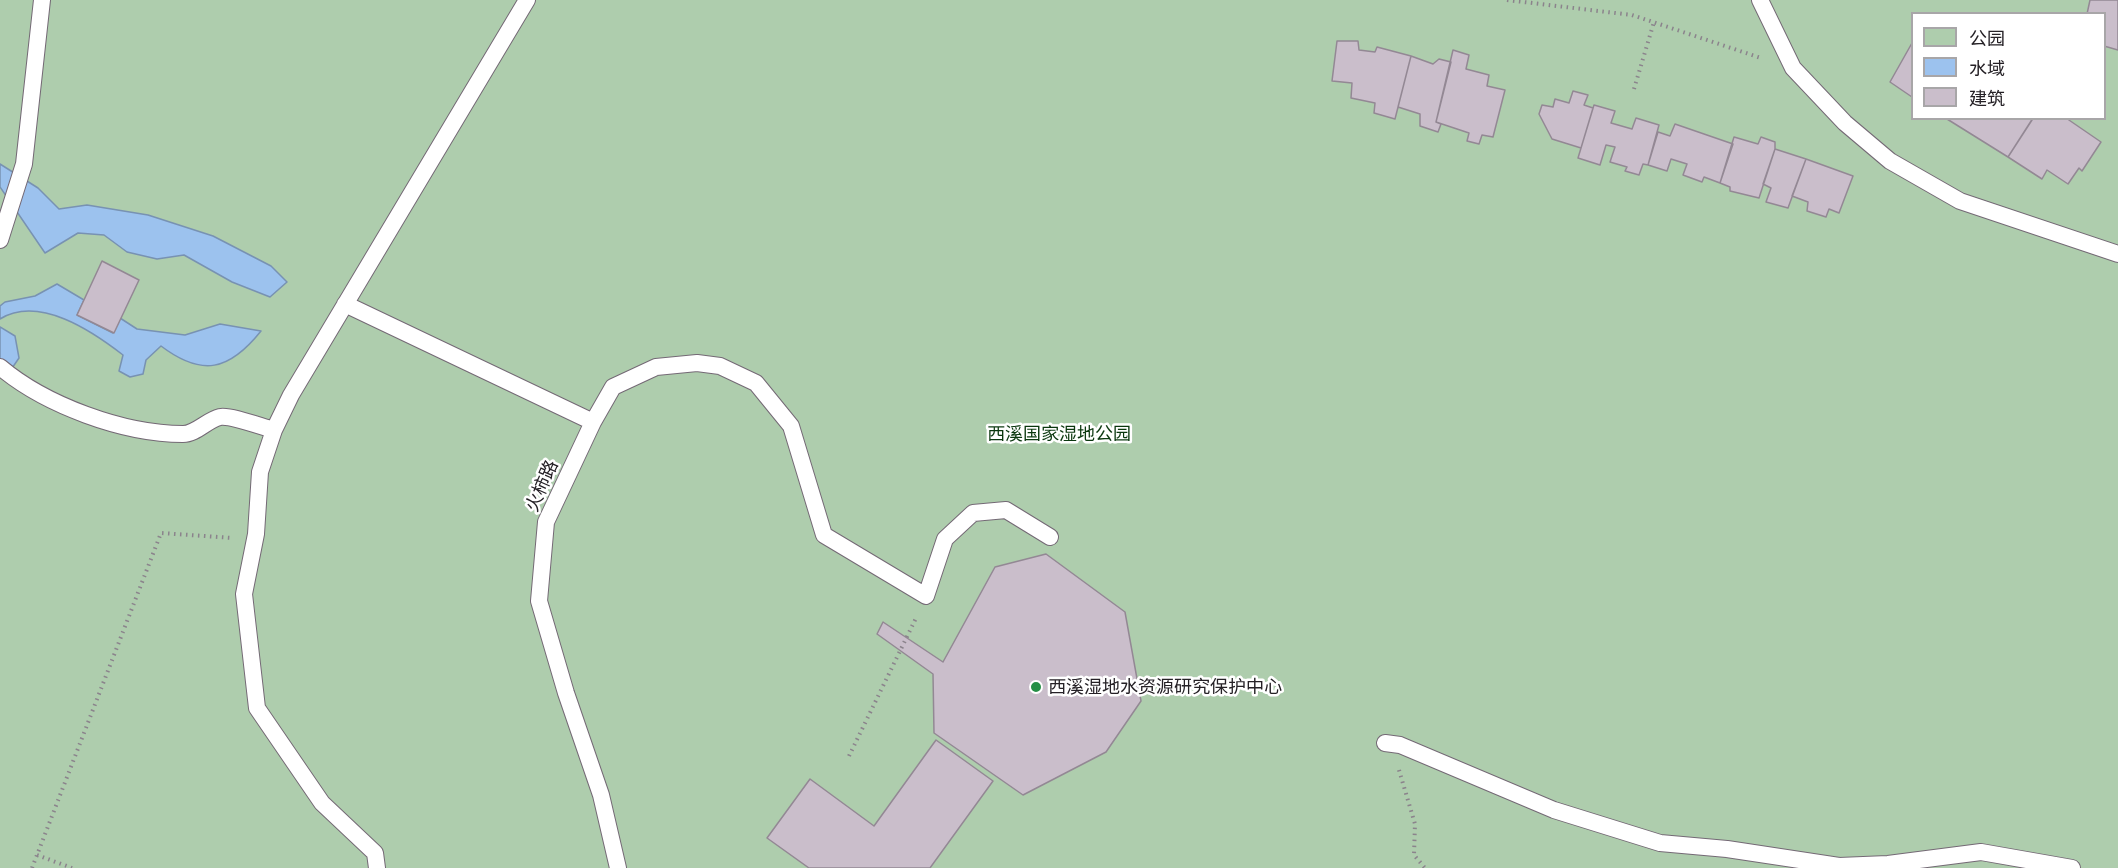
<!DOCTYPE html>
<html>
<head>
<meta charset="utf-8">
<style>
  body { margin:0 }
  #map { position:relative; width:2118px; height:868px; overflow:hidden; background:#f1e4f2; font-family:"Asap Condensed","Noto Sans SC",sans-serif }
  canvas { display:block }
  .legend { position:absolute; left:1911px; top:12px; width:195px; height:108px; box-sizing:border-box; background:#fff; border:2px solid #a8a6a8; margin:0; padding:8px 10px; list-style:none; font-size:18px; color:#252126 }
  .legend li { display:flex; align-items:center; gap:12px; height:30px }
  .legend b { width:30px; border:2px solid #a8a6a8 }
</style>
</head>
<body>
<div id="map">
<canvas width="2118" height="868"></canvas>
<ul class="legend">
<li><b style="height:16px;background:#aecdad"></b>公园</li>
<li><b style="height:16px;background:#9cc2ee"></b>水域</li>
<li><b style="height:16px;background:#cabecb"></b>建筑</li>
</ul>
</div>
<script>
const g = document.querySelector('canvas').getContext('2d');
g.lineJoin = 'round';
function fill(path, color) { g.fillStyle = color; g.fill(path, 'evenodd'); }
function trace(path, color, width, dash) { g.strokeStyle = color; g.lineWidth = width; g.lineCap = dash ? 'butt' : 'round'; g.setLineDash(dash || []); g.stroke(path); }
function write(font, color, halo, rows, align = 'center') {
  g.font = font + ' "Asap Condensed","Noto Sans SC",sans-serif'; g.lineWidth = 5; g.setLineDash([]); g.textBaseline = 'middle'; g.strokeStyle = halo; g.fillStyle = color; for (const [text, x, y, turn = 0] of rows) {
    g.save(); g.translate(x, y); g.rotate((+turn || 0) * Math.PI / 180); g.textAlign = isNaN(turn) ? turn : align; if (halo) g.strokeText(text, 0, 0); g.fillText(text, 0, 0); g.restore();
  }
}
const green = new Path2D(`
  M0 0H2118V868H0ZM1912 14H2104V118H1912Z`);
const water = new Path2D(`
  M0 164 38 188 59 209 87 205 148 215 213 236 271 266 287 282 270 297 232 282 184 255 157 259 127 252 104 235 78 233 45 253 0 187Z
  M57 284 84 300 77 315 113 333 120 318 137 329 185 335 220 324 261 331C229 371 202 377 161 346L146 360 143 374 130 377 119 371 123 355C92 331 39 295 0 319V306L5 302 35 296Z
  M0 327 15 336 19 358 8 374 0 369Z`);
const building = new Path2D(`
  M2090 0H2118V50L2104 46V14H2087Z
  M1337 41H1358L1359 50 1375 52 1377 47 1411 56 1395 119 1374 113 1375 103 1351 98 1352 83 1332 81Z
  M1912 43V97L1890 82Z
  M1453 50 1469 55 1466 69 1489 75 1487 86 1505 90 1493 137 1482 135 1479 144 1467 141 1469 133 1436 122Z
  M1411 56 1433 64 1439 59 1451 62 1436 122 1441 124 1438 132 1420 126V114L1398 107Z
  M1573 91 1588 95 1584 105 1593 108 1581 148 1552 139 1539 114 1542 105 1553 107 1555 99 1569 103Z
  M1594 105 1615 111 1611 123 1632 129 1636 118 1659 125 1648 165 1643 164 1639 175 1625 171 1627 167 1610 162 1615 147 1606 145 1600 165 1578 158Z
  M2029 118 2032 120 2008 157 1947 119Z
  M2033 118H2066L2101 142 2082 171 2079 168 2068 184 2047 170 2042 179 2008 157Z
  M1675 124 1733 144 1720 183 1704 177 1702 182 1683 175 1687 164 1671 159 1667 171 1648 165 1658 132 1670 136Z
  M1734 137 1758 144 1761 137 1775 142V149L1759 198 1730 191V187L1720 183Z
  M1775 149 1806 159 1788 208 1766 202 1771 188 1763 184Z
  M1806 159 1853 176 1839 213 1829 209 1826 217 1807 211 1808 202 1792 196Z
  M102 261 139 280 114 333 77 315Z
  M1046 554 1125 612 1141 701 1106 752 1023 795 934 733 933 674 877 634 883 622 943 662 995 567Z
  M936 740 993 781 930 868H809L767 838 810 779 874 826Z`);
const path = new Path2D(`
  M1507 0 1632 15 1761 58
  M1634 89 1654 22
  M849 756 917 616
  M1399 770 1415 824 1414 855 1425 868
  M37 855 72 868
  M32 868 161 533 233 538`);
const service = new Path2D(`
  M1760 0 1793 68 1845 123 1890 161 1960 201 2118 254
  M0 240 24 164 42 0
  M345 304 593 422 546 522 539 601 566 693 601 795 618 868
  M0 367C45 405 123 434 183 434 196 434 207 420 220 417 231 415 262 427 274 430
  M593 422 613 387 656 367 697 363 720 366 756 383 791 426 824 535 926 596 945 539 973 513 1006 510 1050 537
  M1385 743 1400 745 1554 810 1660 843 1727 849 1839 866 1888 864 1981 852 2072 868
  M377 868 375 853 322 803 257 708 244 594 256 534 260 472 274 430 291 395 527 0`);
const markers = [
  [1036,687,6,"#248e45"]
];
const parkNames = [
  ["西溪国家湿地公园",1059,434]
];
const streetNames = [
  ["火柿路",542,486,-66]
];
const poiNames = [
  ["西溪湿地水资源研究保护中心",1048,687]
];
fill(green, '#aecdad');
fill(water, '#9cc2ee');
trace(water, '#7892b2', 1.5);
fill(building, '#cabecb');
trace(building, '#938894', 1.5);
trace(service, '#746975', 18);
trace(path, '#8b838c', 4, [1.5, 4.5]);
trace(service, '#fff', 16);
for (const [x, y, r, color] of markers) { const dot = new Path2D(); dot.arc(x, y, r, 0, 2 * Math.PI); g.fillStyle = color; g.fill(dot); trace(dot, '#fff', 2); }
write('18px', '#0a370e', '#fff', parkNames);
write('18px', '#252126', '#fff', streetNames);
write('18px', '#252126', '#fff', poiNames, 'left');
</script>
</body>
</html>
